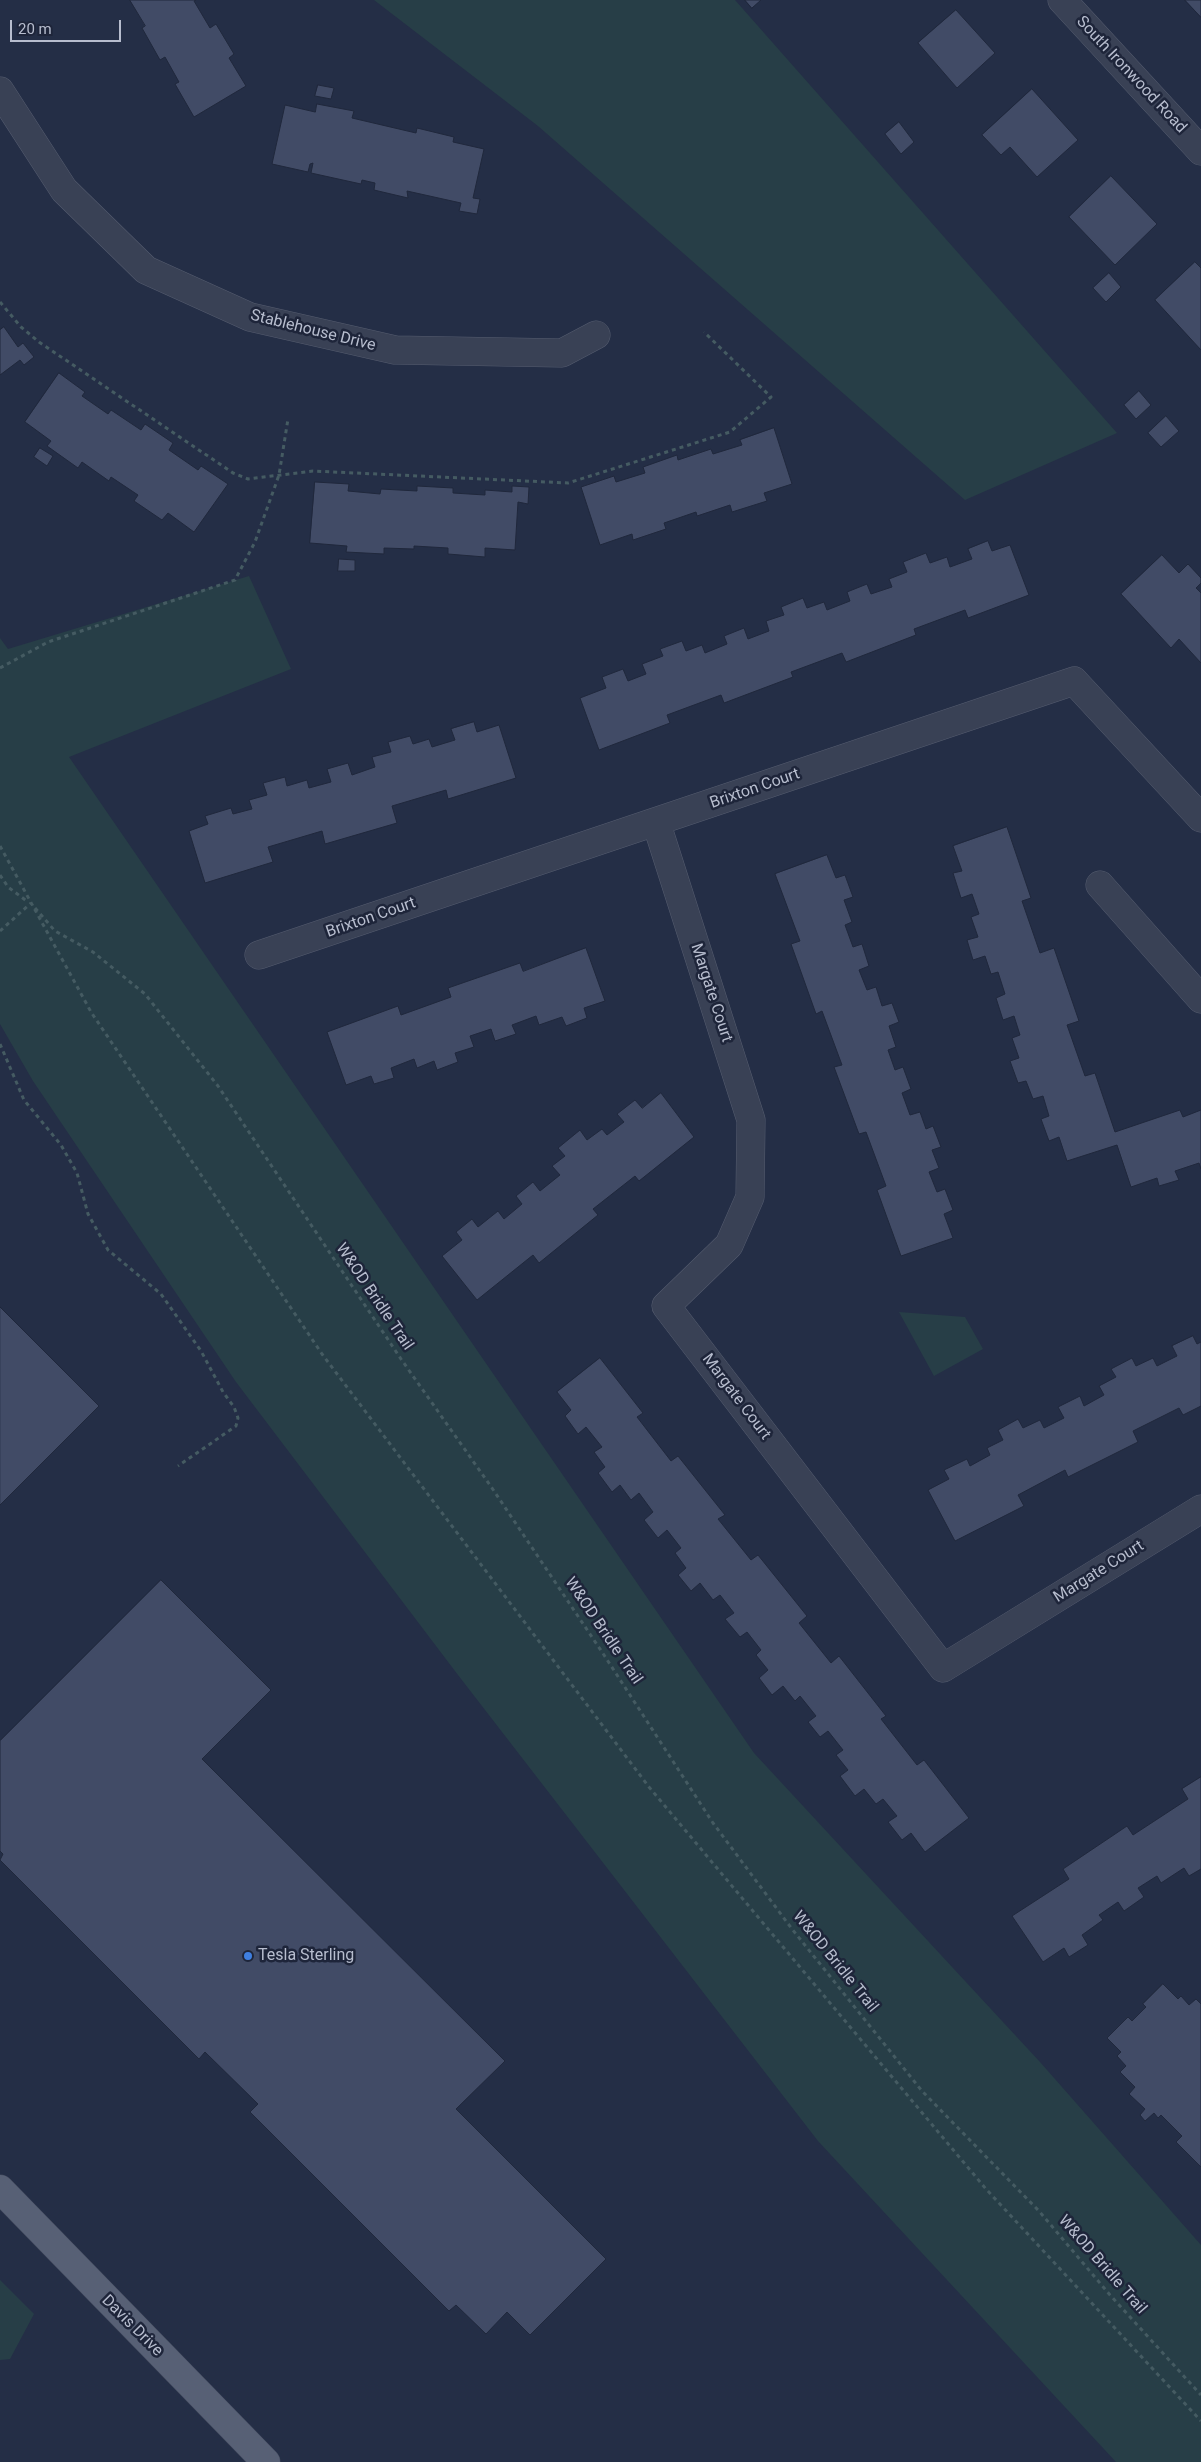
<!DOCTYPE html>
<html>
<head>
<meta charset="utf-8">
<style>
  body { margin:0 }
  #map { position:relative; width:1201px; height:2462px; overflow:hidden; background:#242e46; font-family:Roboto,sans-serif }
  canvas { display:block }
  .scale { position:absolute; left:10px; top:20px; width:111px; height:22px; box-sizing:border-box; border:2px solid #b7bdce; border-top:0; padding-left:6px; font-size:15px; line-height:18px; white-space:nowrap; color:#b7bdce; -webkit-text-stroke:4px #1e253a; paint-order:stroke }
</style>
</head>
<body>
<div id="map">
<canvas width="1201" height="2462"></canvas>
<div class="scale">20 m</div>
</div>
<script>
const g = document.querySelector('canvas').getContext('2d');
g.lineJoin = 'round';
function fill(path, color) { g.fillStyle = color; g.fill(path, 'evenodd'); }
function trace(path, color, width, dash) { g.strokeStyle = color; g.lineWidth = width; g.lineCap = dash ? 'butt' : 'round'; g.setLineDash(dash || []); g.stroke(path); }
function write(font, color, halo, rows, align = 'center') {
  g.font = font + ' Roboto,sans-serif'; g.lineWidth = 5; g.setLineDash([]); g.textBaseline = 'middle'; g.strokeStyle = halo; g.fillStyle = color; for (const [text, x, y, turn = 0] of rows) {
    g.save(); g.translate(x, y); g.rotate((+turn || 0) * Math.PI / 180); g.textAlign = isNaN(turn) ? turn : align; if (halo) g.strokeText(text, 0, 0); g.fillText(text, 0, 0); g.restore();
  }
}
const green = new Path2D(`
  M374 0H735L1117 433 965 500 538 126Z
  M249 576 291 669 69 757 754 1753 1040 2062 1201 2245V2462H1116L818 2141 458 1675 236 1382 33 1081 0 1024V638L8 649Z
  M899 1312 965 1317 983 1349 934 1376Z
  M0 2280 34 2314 10 2359 0 2360Z`);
const building = new Path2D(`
  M130 0H196L194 1 210 28 216 24 234 54 229 58 246 86 194 117 175 84 179 82 165 57 160 60 142 28 145 26Z
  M745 0H761L752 8Z
  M1185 0H1201V17Z
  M956 10 995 53 957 88 918 43Z
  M318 85 334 88 331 99 315 96Z
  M1032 89 1078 140 1037 177 1010 147 1001 155 982 135Z
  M317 104 354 111 352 118 416 133 417 128 454 137 453 142 484 149 473 198 480 199 477 214 459 211 461 203 407 191 408 198 374 190 375 183 362 180 361 184 311 173 313 163 310 164 308 172 272 164 285 105 315 112Z
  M899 122 914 142 901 154 885 134Z
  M1111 176 1157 224 1115 265 1069 217Z
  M1195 262 1201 268V350L1155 300Z
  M1109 273 1121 287 1106 302 1093 288Z
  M4 327 18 347 23 343 34 357 24 365 20 360 0 375V330Z
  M59 373 85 392 82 396 108 414 111 410 141 430 145 424 173 443 169 450 198 470 201 466 228 484 194 532 168 513 162 520 134 501 138 495 111 477 109 481 82 462 78 468 47 446 51 441 25 422Z
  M1139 391 1151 405 1136 419 1124 405Z
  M1166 416 1179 431 1161 447 1148 433Z
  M774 428 792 484 764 493 767 501 732 512 730 505 697 516 696 512 664 523 666 529 633 540 632 534 600 545 581 487 614 476 616 482 645 473 643 467 677 455 678 460 711 449 713 454 742 445 740 440Z
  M40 448 53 456 47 466 34 457Z
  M315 482 349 484 348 491 380 494 381 489 417 491V486L453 488V493L485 495V490L512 492V486L529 487 528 504 518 502 515 550 485 548V557L448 554V548L414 546V549L384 548V554L346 552 347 546 310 543Z
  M988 541 992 551 1010 545 1029 595 968 618 965 610 914 629 916 635 846 662 842 653 791 672 793 677 724 703 721 695 667 715 670 723 599 750 580 698 606 688 602 677 623 669 628 681 646 674 642 664 663 656 660 649 682 641 686 651 702 645 705 653 727 644 724 636 744 628 748 639 769 631 766 621 784 615 781 607 803 598 807 608 824 602 827 610 850 601 847 592 867 584 871 594 892 587 889 579 907 572 903 562 926 553 930 563 947 557 950 567 972 559 968 549Z
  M1162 555 1179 573 1188 564 1201 578V583L1196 588 1201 593V663L1179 639 1171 648 1121 594Z
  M339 559 355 560V571H338Z
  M474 722 477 732 499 725 516 778 448 799 446 790 392 806 397 823 325 844 322 831 268 847 273 862 205 883 189 831 208 824 205 816 231 808 233 814 252 809 249 800 267 795 263 783 285 777 287 786 307 780 309 788 331 782 327 769 348 763 352 775 375 767 372 757 391 752 388 742 410 736 413 744 429 739 432 747 455 740 451 729Z
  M1007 827 1031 898 1022 901 1040 953 1054 948 1079 1021 1067 1025 1085 1076 1095 1073 1115 1132 1180 1110 1183 1117 1201 1110V1169L1199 1163 1175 1171 1179 1180 1159 1186 1157 1178 1131 1187 1117 1145 1067 1161 1059 1137 1049 1141 1041 1119 1049 1116 1043 1096 1033 1099 1026 1081 1018 1083 1010 1061 1019 1058 1012 1038 1020 1035 1014 1016 1003 1020 996 998 1005 994 998 972 991 974 985 956 973 960 967 940 978 937 971 917 979 914 972 894 961 898 953 873 962 871 953 846Z
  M827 855 836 878 845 875 853 897 844 900 852 922 845 925 853 947 862 944 869 966 859 970 867 990 876 987 882 1006 892 1003 899 1022 889 1026 896 1047 888 1050 895 1070 903 1067 911 1089 902 1093 910 1115 920 1112 926 1129 933 1126 941 1147 932 1150 939 1168 929 1172 937 1192 945 1189 953 1210 944 1214 953 1238 901 1256 877 1190 886 1186 866 1132 859 1134 834 1067 842 1065 822 1011 816 1014 791 944 800 941 775 874Z
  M586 948 605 1001 584 1008 587 1018 566 1026 562 1017 539 1025 536 1016 512 1025 516 1034 495 1041 491 1029 470 1036 474 1047 455 1053 458 1062 437 1070 434 1061 417 1068 414 1059 391 1068 394 1078 374 1084 371 1076 346 1085 327 1032 398 1006 401 1015 451 997 448 988 520 963 523 971Z
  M661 1093 694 1137 639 1181 635 1176 593 1209 598 1215 539 1263 533 1255 477 1300 442 1256 462 1240 456 1232 472 1219 478 1227 498 1211 504 1219 522 1204 516 1196 533 1182 540 1191 560 1175 552 1166 565 1156 558 1148 580 1130 587 1140 602 1129 607 1135 624 1122 617 1114 635 1100 642 1108Z
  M0 1307 99 1406 0 1505Z
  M1193 1336 1197 1344 1201 1342V1406L1183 1415 1179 1408 1133 1431 1138 1442 1068 1477 1065 1470 1018 1495 1024 1506 955 1541 928 1490 949 1479 944 1470 967 1459 970 1466 990 1455 987 1448 1003 1440 998 1430 1018 1419 1023 1428 1040 1420 1044 1428 1064 1418 1058 1407 1080 1396 1084 1406 1104 1395 1099 1386 1116 1377 1111 1369 1132 1358 1136 1366 1153 1358 1157 1366 1177 1356 1172 1346Z
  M600 1358 643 1413 637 1417 671 1461 678 1456 725 1515 718 1519 751 1560 758 1555 807 1616 799 1623 831 1663 839 1656 886 1716 881 1719 917 1765 924 1760 969 1818 925 1852 911 1833 902 1840 888 1822 897 1816 883 1799 876 1804 864 1789 855 1796 840 1776 848 1770 836 1755 843 1750 828 1731 820 1737 808 1722 816 1716 800 1696 795 1701 783 1686 772 1695 759 1678 768 1670 756 1655 761 1650 747 1632 740 1637 725 1619 734 1613 720 1595 713 1600 700 1583 691 1591 678 1575 686 1568 675 1553 681 1548 667 1530 658 1538 644 1520 653 1512 639 1493 631 1500 620 1485 612 1492 598 1473 605 1467 594 1452 602 1447 586 1427 578 1434 565 1416 571 1410 557 1392Z
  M161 1580 271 1690 202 1759 505 2061 456 2109 606 2259 530 2335 507 2312 486 2334 456 2305 449 2311 250 2112 258 2104 205 2052 199 2059 0 1860 3 1854 0 1851V1741Z
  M1201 1777V1869L1189 1876 1184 1868 1161 1883 1157 1876 1138 1888 1144 1897 1124 1911 1118 1902 1099 1915 1103 1920 1082 1935 1088 1945 1069 1957 1064 1948 1043 1962 1012 1916 1069 1879 1063 1869 1127 1826 1133 1835 1188 1799 1182 1789Z
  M1163 1984 1178 1999 1181 1996 1189 2005 1196 1999 1201 2004V2167L1176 2142 1182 2136 1161 2115 1158 2118 1154 2113 1145 2121 1140 2115 1145 2109 1129 2094 1135 2087 1120 2072 1126 2066 1117 2056 1121 2052 1107 2038 1128 2017 1132 2021 1146 2007 1143 2004Z`);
const path = new Path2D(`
  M0 302 21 327 39 342 233 473 248 479 313 471 568 483 730 432 771 397 704 332
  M0 668 48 642 235 580 255 542 279 475 288 419
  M0 846 91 1012 322 1354 649 1787 986 2189 1201 2421
  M0 875 8 887 28 902
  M35 908 55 931 93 952 145 994 218 1086 401 1359 492 1488 604 1655 713 1823 792 1929 922 2091 1039 2211 1110 2295 1201 2395
  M0 931 31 903
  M0 1044 24 1100 61 1145 77 1173 88 1214 108 1250 161 1294 201 1351 223 1392 234 1407 238 1418 236 1426 178 1466`);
const minor = new Path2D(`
  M1062 0 1201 151
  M0 91 64 190 146 270 250 317 395 350 562 353 596 335
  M656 822 751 1120 750 1197 729 1245 666 1306 943 1668 1201 1509
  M1100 885 1201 999
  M259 955 1074 681 1201 818`);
const major = new Path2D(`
  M0 2189 266 2462`);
const markers = [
  [248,1956,5,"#3f7fe0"]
];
const streetNames = [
  ["South Ironwood Road",1131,75,47],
  ["Stablehouse Drive",313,331,14],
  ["Brixton Court",755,789,-19],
  ["Brixton Court",371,918,-19],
  ["Margate Court",711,993,72],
  ["W&OD Bridle Trail",374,1297,56],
  ["Margate Court",736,1397,53],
  ["Margate Court",1099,1572,-32],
  ["W&OD Bridle Trail",603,1631,56],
  ["W&OD Bridle Trail",835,1962,51],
  ["W&OD Bridle Trail",1102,2265,49],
  ["Davis Drive",132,2326,45]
];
const poiNames = [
  ["Tesla Sterling",258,1956]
];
fill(green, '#273e47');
fill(building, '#414b66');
trace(building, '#20283c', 1);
trace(minor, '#555c6f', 29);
trace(major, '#434a5e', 29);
trace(path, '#455b62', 3, [4, 4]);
trace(minor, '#394155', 28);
trace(major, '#576075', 28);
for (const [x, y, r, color] of markers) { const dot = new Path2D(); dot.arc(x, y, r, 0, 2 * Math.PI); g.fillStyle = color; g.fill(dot); trace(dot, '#1e253a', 2); }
write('16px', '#b7bdce', '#1e253a', streetNames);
write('16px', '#b7bdce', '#1e253a', poiNames, 'left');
</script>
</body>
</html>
